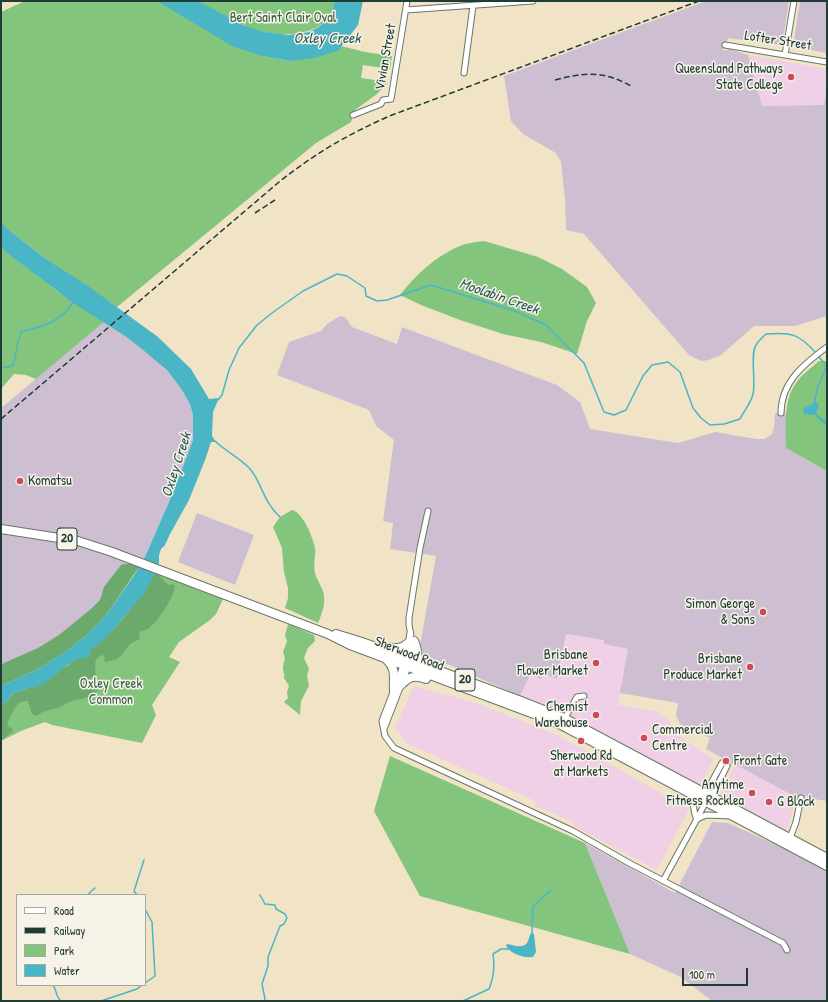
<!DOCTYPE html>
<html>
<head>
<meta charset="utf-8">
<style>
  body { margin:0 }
  #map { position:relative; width:828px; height:1002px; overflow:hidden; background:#f1e3c6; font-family:"Patrick Hand",sans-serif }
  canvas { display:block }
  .frame { position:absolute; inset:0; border:2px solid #1f3d34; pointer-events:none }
  .legend { position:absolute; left:16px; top:894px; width:130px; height:92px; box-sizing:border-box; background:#f7f3e8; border:1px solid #a1aaa0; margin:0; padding:5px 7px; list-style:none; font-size:12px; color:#1f3d34 }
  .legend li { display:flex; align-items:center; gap:8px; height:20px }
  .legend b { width:20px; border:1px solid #a1aaa0 }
  .scale { position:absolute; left:682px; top:968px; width:66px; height:18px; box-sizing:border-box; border:2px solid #1f3d34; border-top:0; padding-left:5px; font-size:12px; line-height:14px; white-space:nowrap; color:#1f3d34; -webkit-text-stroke:3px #f7f3e8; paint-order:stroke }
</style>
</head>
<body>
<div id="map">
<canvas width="828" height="1002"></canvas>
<div class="frame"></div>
<ul class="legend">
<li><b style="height:5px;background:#fff"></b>Road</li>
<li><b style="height:5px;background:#1f3d34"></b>Railway</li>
<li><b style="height:11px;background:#84c57d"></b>Park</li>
<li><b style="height:11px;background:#49b5c5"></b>Water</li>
</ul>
<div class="scale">100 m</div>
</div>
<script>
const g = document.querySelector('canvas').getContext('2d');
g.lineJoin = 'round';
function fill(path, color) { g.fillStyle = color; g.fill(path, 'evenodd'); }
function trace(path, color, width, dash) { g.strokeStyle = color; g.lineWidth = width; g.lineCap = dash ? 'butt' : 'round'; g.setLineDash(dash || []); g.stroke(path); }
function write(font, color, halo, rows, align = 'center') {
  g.font = font + ' "Patrick Hand",sans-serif'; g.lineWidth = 3; g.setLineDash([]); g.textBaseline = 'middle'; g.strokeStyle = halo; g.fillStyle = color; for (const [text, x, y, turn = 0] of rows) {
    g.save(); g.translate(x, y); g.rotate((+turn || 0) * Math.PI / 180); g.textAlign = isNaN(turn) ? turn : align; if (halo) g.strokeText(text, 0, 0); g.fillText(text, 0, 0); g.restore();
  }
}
const built = new Path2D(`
  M748 55 827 69V86L824 105 762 106Z
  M566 634 604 640 605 644 629 649 618 705 660 712V716L667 718 676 734 714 759 700 785 587 727 569 715 520 696 530 675 543 674 557 679Z
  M414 686 479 704 559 736 688 808V811L657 870 572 825 571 821 535 806 536 803 533 800 406 743 395 728Z
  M736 764 796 797 787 832 720 796Z`);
const industrial = new Path2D(`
  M706 1H789L782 45 728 38 723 51 730 49 748 55 762 106 824 105 827 86V316L795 326H754L721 355 709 360 701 361 689 355 584 234 566 230 565 199 561 162 556 153 523 134 511 121 504 76Z
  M800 1H827V53L793 47Z
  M340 316 345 317 352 327 397 344 402 327 557 385 580 402 590 429 678 443 715 432 756 439H764L771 435 774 428 775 413H786V448L827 471V801L807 798V796L801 798 796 797 706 749 710 738 680 724 676 715 678 703 620 693 628 649 604 644V640L566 634 557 679 543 674 541 679 530 675 520 696 452 666 421 655 419 651 436 556 390 549 393 523 383 521 394 440 376 426 369 410 277 375 289 342 321 331 327 324Z
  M104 322 125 336 155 359 167 370 182 390 190 404 193 415V440L169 502 145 557 135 574 1 686V408Z
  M197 513 254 535 235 585 178 562Z
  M712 822 728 823 805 858 827 872V1001H712L681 977 630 954 585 843 675 893Z`);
const green = new Path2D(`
  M25 1H157L262 56 290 61 338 51 341 46 365 52 392 56 390 69 363 65 361 78 388 82 377 94 355 110 351 122 316 143 117 307 46 259 9 230 1 222V12Z
  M198 1H335C334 6 333 12 330 15 323 26 311 31 299 33 263 40 228 18 198 1Z
  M484 241 538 257 562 269 587 287 596 303 587 321 577 354 541 342 503 334 460 320 421 305 400 295C416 274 436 256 460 246 467 243 476 242 484 241Z
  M1 247 57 291 104 322 36 379 26 375 14 374 1 389Z
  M819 361H827V471L786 448C786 427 783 400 796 383 802 374 811 368 819 361Z
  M292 510C303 512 313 538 315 548 316 556 313 565 315 573 317 581 323 587 324 596 325 605 322 614 318 623L285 608 288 598V588L284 572 282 548 273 527 280 517Z
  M155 573 223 599 216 614 210 620 179 642 169 657 180 662 152 705 156 715 142 743 52 725 45 722 21 731 1 741V706L142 595Z
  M288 624 314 635 315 641 308 648 304 658 309 669 307 675 309 686 301 701 300 715 284 702 288 698 287 692 289 686 284 678C285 674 283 672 283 668 283 660 287 662 283 652L287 641 285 635Z
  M390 756 585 843 630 954 420 896 374 811Z`);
const forest = new Path2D(`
  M124 564H131L139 567 107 614 87 635 64 653 38 669 1 686V666L4 663 38 648 59 635 91 609 100 600 104 587 121 565Z
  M155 573 160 576 168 585 172 584 175 586C175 596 157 623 148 629 145 630 142 631 139 632L140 639 130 644 121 656 115 660 104 662 105 658 103 655C93 657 95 667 96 675L87 681 88 684 98 690C93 698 80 699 72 701 68 702 64 705 60 707 50 711 46 709 36 716L32 714 28 701C14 700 13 714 7 723L9 727 12 728 13 731 1 741V706L8 700 14 693 22 691 28 688 36 687 56 675 60 670 68 666 74 660 89 655 90 650C116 631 139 602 155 573Z`);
const water = new Path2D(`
  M157 1H198L243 25 265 32 289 35 309 32 320 26 331 15 335 1H363L358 25 338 51 314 58 290 61 262 56 232 46Z
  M1 222 9 230 46 259 88 286 158 337 191 369 209 399 219 398 213 412 212 436 216 442H211L205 460 189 500 170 534 165 545 161 549 159 555V565L155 573 143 595 103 641 90 650 89 655 85 658C72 657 57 675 46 682 43 684 38 687 35 687 32 688 30 687 28 688 22 689 20 693 14 693L8 700 1 706V686L38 669 64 653 87 635 107 614 135 574 145 557 169 502 187 456 193 440V415L190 404 182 390 167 370 143 350 125 336 73 303 6 252 1 247Z
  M816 402 819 405 816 414 827 422 826 425 822 422 815 415 804 414 803 411 804 408Z
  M531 933 534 934 536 952 533 957C523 958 511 954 506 946L507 944C513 945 523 949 527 943 529 940 529 936 531 933Z`);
const stream = new Path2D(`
  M1 368 8 367 13 365C17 354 16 342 22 331 45 327 61 321 74 301
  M218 400 222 395 229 370 239 348 257 325 272 313 303 291 337 274 347 276 365 288 366 296 377 301 387 300 431 285 515 311 546 325 584 363 604 412 614 415 626 410 643 376 652 365 668 362 680 372 693 408 701 418 710 425 724 424 740 419C744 411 751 403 753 394 756 381 750 354 756 345 758 341 763 337 766 334 792 332 799 334 816 353
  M814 405 818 386 827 366 818 356
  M215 441C225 451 242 459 251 470 263 486 263 501 280 517
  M87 895 95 888
  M137 895 134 891 144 860
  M260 895 265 904 275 905 276 909 285 914 287 918 284 924 280 926 268 957V966L262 984 265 999 264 1001
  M145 909 152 922 155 976 145 983
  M532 934 533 906 551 890
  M53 985C57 990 55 996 61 1001
  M101 1001 137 989 142 985
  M463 1001 489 989C494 977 495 967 493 954L501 949H510`);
const minorTunnel = new Path2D(`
  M722 763 725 757
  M727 766 731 760`);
const minor = new Path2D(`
  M406 10 533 1
  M725 45 827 62
  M785 55 794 1
  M464 73 473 6
  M353 115 381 104 383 100 391 99 407 1
  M781 413C781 382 804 364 827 347
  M410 632 408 648 403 666 382 721 385 736 394 748 573 831 629 863 783 943 787 950
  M411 635 409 625V618L420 548 428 511
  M563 721 577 697 584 696
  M384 729 408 667 414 643
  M691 794C695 803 692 811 697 819
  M709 795 714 792 727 766
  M697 819 706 815 733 816
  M790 841V838L796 822 801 798
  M663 881 697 819 709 795 708 789 722 763`);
const primary = new Path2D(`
  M1 529 78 541 112 552 328 634 350 645 542 717 561 725 827 866
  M336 634 362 642 521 701 564 718 827 858
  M414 641C418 648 416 656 420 663
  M385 647C394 648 401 650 408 643
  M387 660C397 670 393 677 394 690
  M401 685C409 676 415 675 426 679`);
const rail = new Path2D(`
  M555 80C585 72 604 71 631 86
  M255 213 275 200
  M1 419 279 182C314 154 350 133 392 115L699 1`);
const markers = [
  [791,77,4,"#d1495b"],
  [20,481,4,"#d1495b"],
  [763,612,4,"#d1495b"],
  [596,663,4,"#d1495b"],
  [750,667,4,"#d1495b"],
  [596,715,4,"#d1495b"],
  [644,738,4,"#d1495b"],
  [581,741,4,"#d1495b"],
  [726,761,4,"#d1495b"],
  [752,793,4,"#d1495b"],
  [769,802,4,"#d1495b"]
];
const shields = [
  [67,539,20],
  [465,680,20]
];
const shieldNames = [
  ["20",67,539],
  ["20",465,680]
];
const parkNames = [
  ["Bert Saint Clair Oval",283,18],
  ["Oxley Creek",111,684],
  ["Common",111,700]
];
const streetNames = [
  ["Lofter Street",778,41,9],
  ["Vivian Street",386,57,-80],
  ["Sherwood Road",409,654,21]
];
const poiNames = [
  ["Queensland Pathways",783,69],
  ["State College",783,85],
  ["Komatsu",28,481,"left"],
  ["Simon George",755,604],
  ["& Sons",755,620],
  ["Brisbane",588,655],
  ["Flower Market",588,671],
  ["Brisbane",742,659],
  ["Produce Market",742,675],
  ["Chemist",588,707],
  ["Warehouse",588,723],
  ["Commercial",652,730,"left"],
  ["Centre",652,746,"left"],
  ["Sherwood Rd",581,756,"center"],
  ["at Markets",581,772,"center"],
  ["Front Gate",734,761,"left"],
  ["Anytime",744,785],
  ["Fitness Rocklea",744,801],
  ["G Block",777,802,"left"]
];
const waterNames = [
  ["Oxley Creek",327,39],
  ["Moolabin Creek",499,297,19],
  ["Oxley Creek",177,465,-72]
];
fill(built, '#efd0e6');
fill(industrial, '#cdbed2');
fill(green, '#84c57d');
fill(forest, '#6baa6c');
fill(water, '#49b5c5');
trace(stream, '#49b5c5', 1.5);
trace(minorTunnel, '#c7c2a9', 5, [5, 2.5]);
trace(minor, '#687767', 7);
trace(primary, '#687767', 10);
trace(minor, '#fff', 5);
trace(primary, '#fff', 8);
trace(rail, '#1f3d34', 1.5, [6, 3]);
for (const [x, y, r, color] of markers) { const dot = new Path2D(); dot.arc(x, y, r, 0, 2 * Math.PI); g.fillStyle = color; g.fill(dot); trace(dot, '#f7f3e8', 1.5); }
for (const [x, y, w] of shields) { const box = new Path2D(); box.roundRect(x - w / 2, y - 11, w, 22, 3); g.fillStyle = '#f7f3e8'; g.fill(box); trace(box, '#1f3d34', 1); }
write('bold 13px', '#1f3d34', null, shieldNames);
write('14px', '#385f46', '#f7f3e8', parkNames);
write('14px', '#1f3d34', '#f7f3e8', streetNames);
write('14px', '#1f3d34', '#f7f3e8', poiNames, 'right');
write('italic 15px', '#2a5b58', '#f7f3e8', waterNames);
</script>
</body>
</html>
